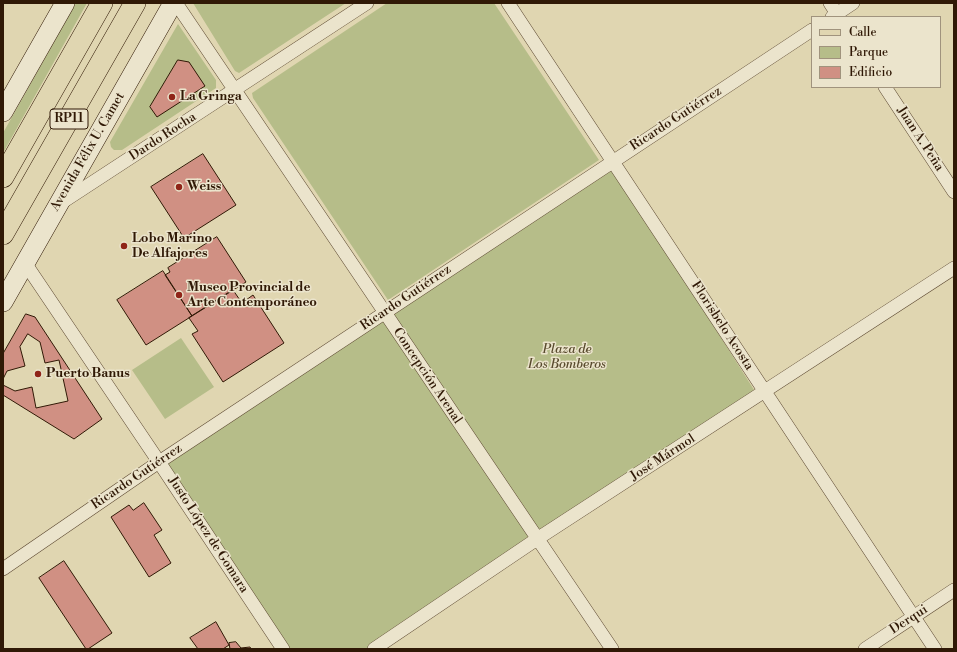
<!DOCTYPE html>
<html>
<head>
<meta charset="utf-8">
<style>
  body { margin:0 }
  #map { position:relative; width:957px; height:652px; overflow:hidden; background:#e0d6b1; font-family:"Libre Bodoni",serif }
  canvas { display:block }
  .frame { position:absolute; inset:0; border:4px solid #301906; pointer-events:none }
  .legend { position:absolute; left:811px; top:16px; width:130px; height:72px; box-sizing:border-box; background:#ebe4cc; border:1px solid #a0937d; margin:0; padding:5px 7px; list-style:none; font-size:12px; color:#301906 }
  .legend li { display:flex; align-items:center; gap:8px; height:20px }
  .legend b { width:20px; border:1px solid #a0937d }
</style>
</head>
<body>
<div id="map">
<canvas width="957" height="652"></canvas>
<div class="frame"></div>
<ul class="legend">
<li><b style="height:5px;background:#e0d6b1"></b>Calle</li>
<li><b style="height:11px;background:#b6bd89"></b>Parque</li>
<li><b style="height:11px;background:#d09083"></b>Edificio</li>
</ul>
</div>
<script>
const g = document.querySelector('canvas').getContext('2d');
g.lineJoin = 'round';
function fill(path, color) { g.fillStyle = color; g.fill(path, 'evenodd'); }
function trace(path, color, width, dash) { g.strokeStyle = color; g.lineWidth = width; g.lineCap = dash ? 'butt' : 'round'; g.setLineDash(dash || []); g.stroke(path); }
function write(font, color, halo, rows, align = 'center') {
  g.font = font + ' "Libre Bodoni",serif'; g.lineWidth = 3; g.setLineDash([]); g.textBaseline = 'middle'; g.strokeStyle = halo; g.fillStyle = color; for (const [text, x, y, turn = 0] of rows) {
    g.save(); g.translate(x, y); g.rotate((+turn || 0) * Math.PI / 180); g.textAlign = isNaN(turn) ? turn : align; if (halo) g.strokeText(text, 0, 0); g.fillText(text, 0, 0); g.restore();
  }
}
const green = new Path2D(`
  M76 3H87L3 153V133Z
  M193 3H346L239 73 235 71Z
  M387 3H494L599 160 388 300 253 98 252 93Z
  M178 24 216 80V88L122 150H114L111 147 110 142Z
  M613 167 756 393 539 533 367 649H290L166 463Z
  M181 338 214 387 165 419 132 370Z`);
const building = new Path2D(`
  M178 60 189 62 205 86 157 117 150 107Z
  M203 154 236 205 184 238 151 187Z
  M217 237 246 282 192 316 165 275 170 272 168 268Z
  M163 271 192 316 146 345 117 300Z
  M233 290 242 303 253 295 284 343 223 382 192 334 198 331 189 318Z
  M26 314 35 317 102 419 74 439 3 395V354Z
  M28 334 40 342 45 363 59 360 68 401 36 408 32 387 15 391 3 385V379L7 371 25 366 20 347Z
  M144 503 162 530 154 535 171 563 149 577 111 517 129 505 133 510Z
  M64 561 112 633 88 649H86L39 578Z
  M216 622 229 645 223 649H198L190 638Z
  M236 642 241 648 250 647 251 649H230L229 643Z`);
const minor = new Path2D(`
  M176 3 612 649
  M508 3 935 649
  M830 3 839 17
  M832 17 853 3
  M885 87 954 192
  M61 203 367 3
  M25 263 159 462 283 649
  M3 569 159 462 812 30
  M374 649 537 539 954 268
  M865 649 954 590`);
const secondary = new Path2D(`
  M3 112 65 3
  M3 302 173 3`);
const primary = new Path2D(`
  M3 177 102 3
  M3 234 135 3`);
const markers = [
  [172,97,4,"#8f2418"],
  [179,187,4,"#8f2418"],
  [124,246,4,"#8f2418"],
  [179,295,4,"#8f2418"],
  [38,374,4,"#8f2418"]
];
const shields = [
  [69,119,38]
];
const shieldNames = [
  ["RP11",69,119]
];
const poiNames = [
  ["La Gringa",180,97],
  ["Weiss",187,187],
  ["Lobo Marino",132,239],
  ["De Alfajores",132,254],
  ["Museo Provincial de",187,288],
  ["Arte Contemporáneo",187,303],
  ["Puerto Banus",46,374]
];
const streetNames = [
  ["Ricardo Gutiérrez",676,119,-33],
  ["Dardo Rocha",163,137,-33],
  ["Juan A. Peña",920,139,57],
  ["Avenida Félix U. Camet",88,152,-60],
  ["Ricardo Gutiérrez",406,298,-34],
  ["Florisbelo Acosta",722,326,57],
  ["Concepción Arenal",427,376,56],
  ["José Mármol",663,458,-33],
  ["Ricardo Gutiérrez",137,477,-34],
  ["Justo López de Gomara",208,535,57],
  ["Derqui",909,620,-33]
];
const parkNames = [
  ["Plaza de",567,350],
  ["Los Bomberos",567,365]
];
fill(green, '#b6bd89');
fill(building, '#d09083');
trace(building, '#301906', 1);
trace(minor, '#5c4831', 14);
trace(secondary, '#301906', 20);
trace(primary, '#301906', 22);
trace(minor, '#ebe4cc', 13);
trace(secondary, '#ebe4cc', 19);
trace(primary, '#e0d6b1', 21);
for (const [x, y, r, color] of markers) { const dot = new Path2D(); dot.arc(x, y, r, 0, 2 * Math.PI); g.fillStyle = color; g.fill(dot); trace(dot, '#ebe4cc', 1.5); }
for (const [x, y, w] of shields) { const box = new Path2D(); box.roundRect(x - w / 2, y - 10, w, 20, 3); g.fillStyle = '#ebe4cc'; g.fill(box); trace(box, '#301906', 1); }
write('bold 12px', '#301906', null, shieldNames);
write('bold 13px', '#301906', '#ebe4cc', poiNames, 'left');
write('13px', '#301906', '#ebe4cc', streetNames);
write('italic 13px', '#584a2d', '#ebe4cc', parkNames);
</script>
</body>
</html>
